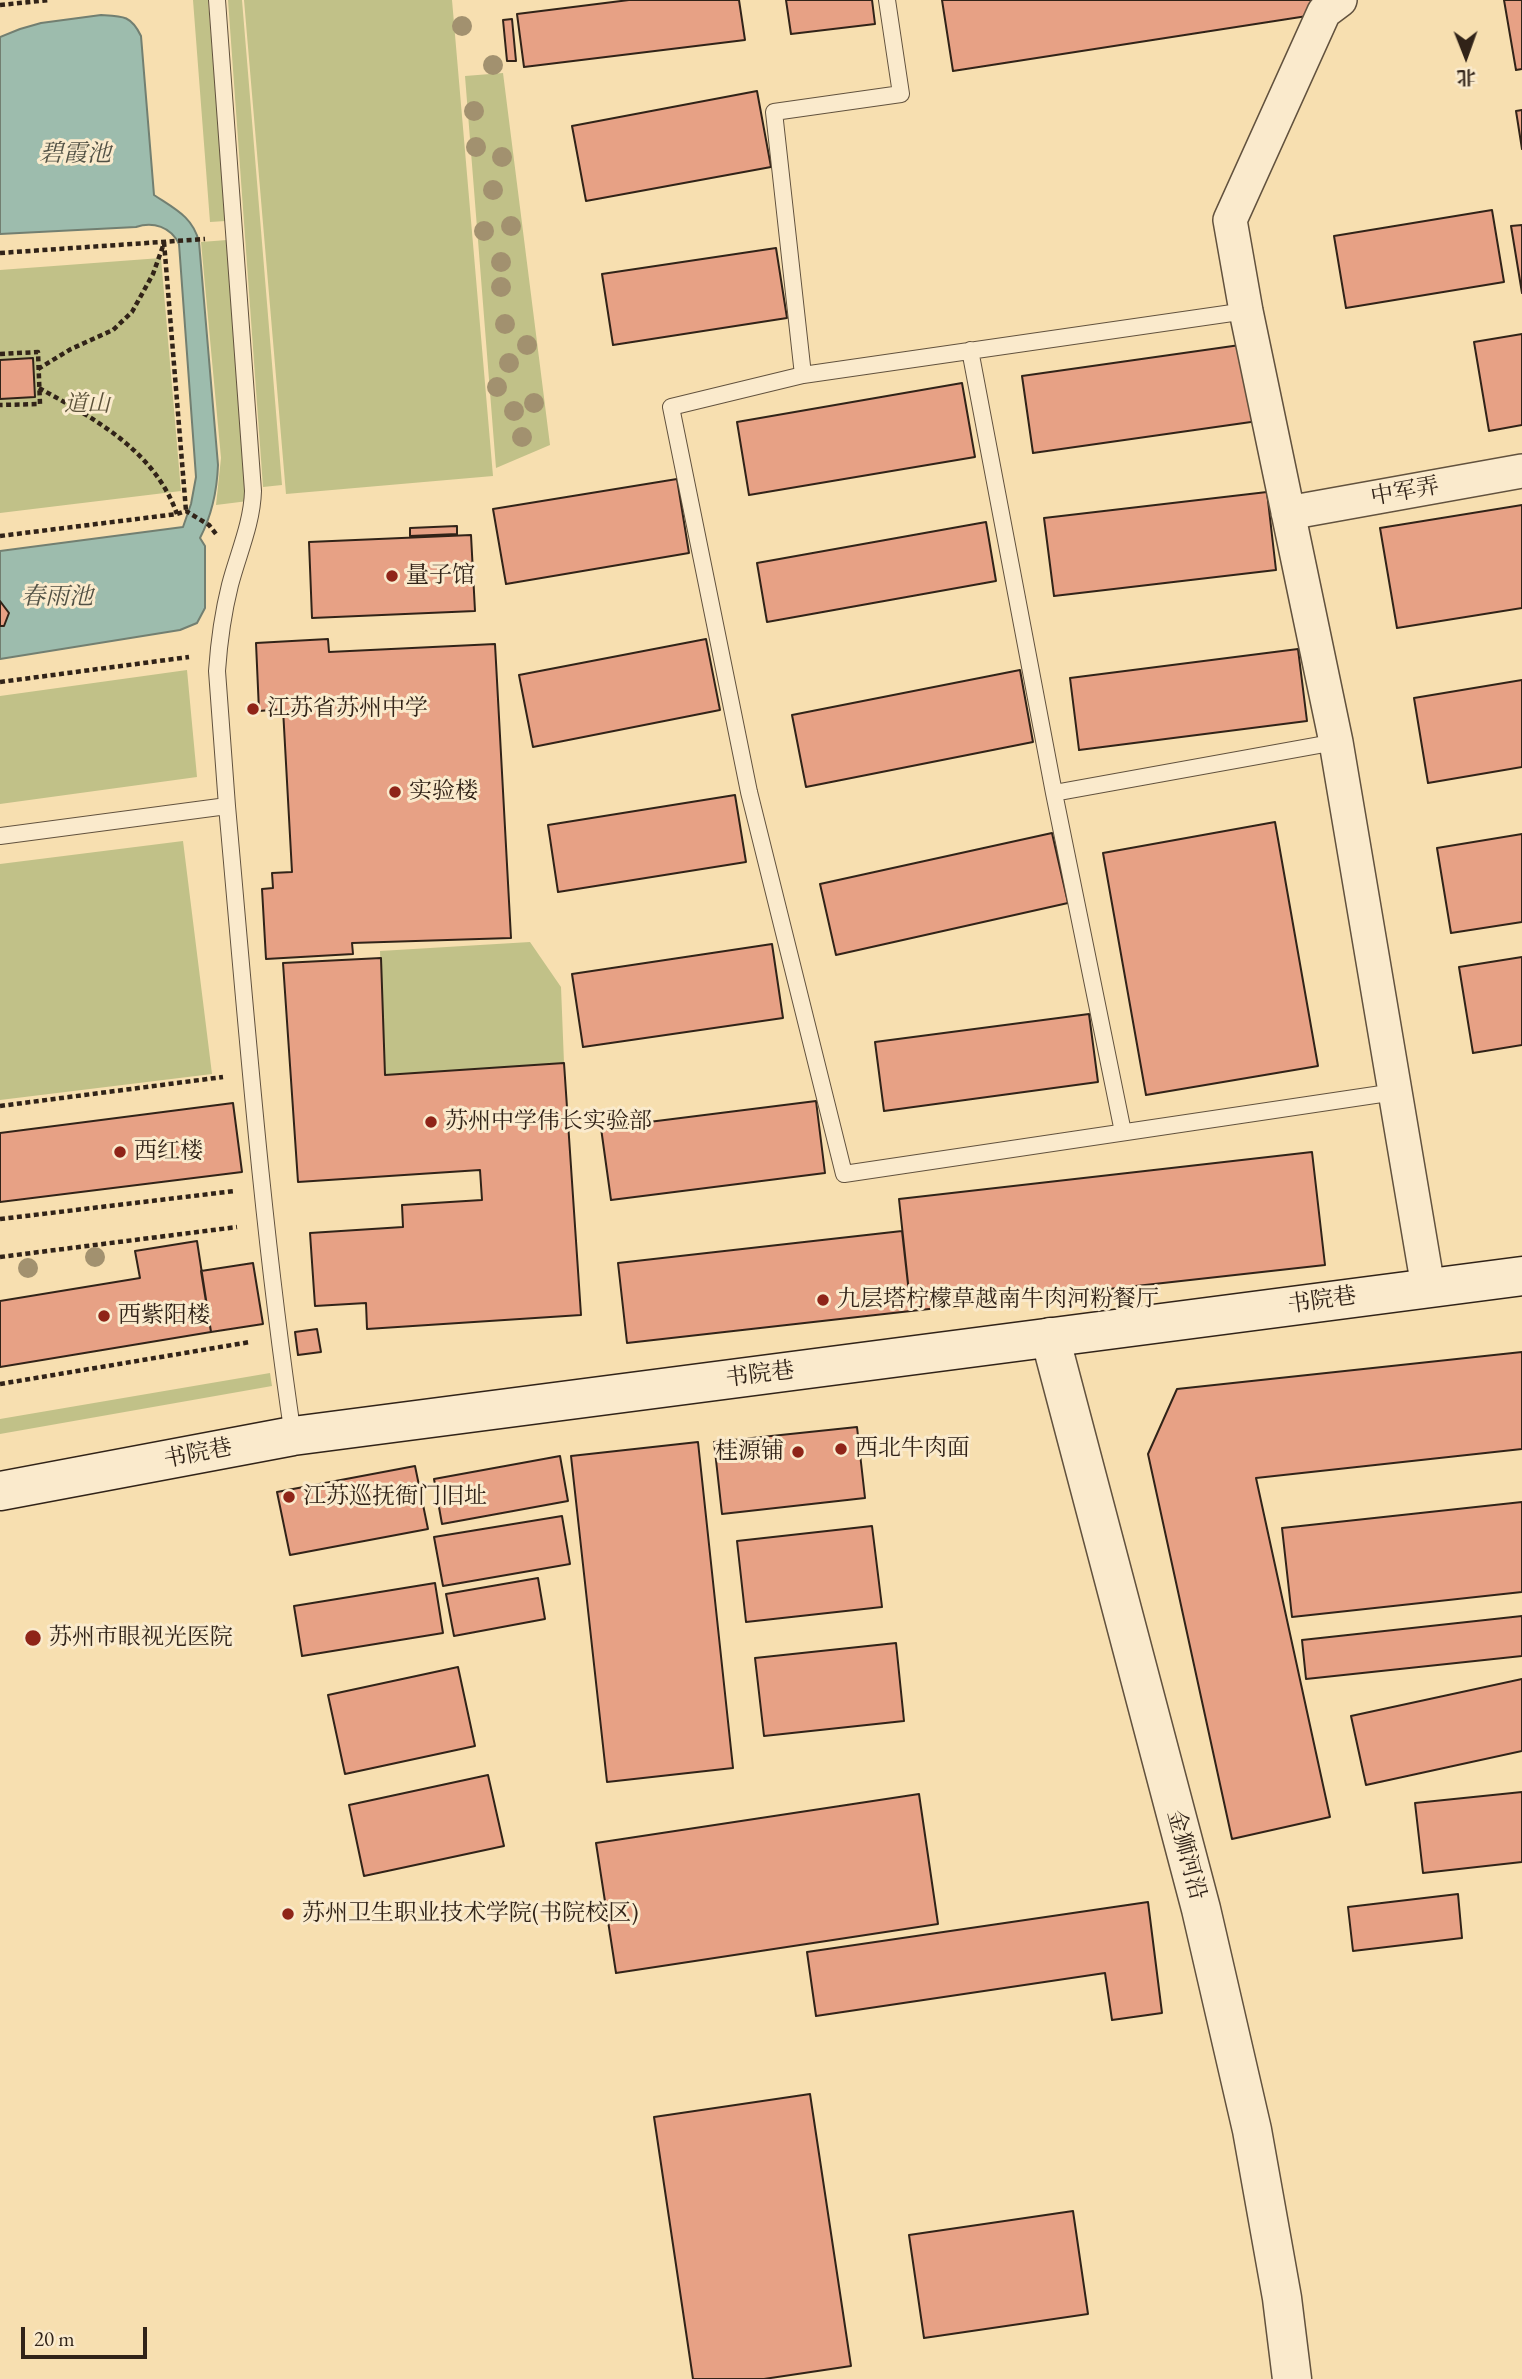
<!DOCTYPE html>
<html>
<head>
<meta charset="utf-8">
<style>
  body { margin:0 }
  #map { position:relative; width:1522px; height:2379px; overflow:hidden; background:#f7dfb0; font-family:"EB Garamond","Noto Serif SC",serif }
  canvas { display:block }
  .north { position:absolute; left:1431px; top:21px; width:70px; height:70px; -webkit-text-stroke:5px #faeacc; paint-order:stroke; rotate:179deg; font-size:19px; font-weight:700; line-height:28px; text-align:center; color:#312318 }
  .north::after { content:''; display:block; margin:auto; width:24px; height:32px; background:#312318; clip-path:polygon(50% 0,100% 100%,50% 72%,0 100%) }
  .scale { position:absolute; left:21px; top:2327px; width:126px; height:32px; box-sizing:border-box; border:4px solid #312318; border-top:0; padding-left:9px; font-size:21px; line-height:24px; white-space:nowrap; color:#312318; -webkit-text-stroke:5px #faeacc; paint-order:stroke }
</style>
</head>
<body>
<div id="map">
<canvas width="1522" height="2379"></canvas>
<div class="north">北</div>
<div class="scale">20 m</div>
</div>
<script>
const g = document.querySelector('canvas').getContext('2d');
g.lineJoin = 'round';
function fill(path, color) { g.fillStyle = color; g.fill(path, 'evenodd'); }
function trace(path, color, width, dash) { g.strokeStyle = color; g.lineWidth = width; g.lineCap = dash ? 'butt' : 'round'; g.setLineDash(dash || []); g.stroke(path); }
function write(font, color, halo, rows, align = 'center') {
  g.font = font + ' "EB Garamond","Noto Serif SC",serif'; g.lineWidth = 6; g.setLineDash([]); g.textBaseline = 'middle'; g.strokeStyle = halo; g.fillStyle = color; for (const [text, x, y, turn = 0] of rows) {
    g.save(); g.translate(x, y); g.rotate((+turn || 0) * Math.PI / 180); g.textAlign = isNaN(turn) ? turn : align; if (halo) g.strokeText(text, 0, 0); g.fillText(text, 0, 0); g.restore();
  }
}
const green = new Path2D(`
  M193 0H208L226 221 210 222Z
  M228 0H242L282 485 263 487Z
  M244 0H452L493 476 286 494Z
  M503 73 550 445 496 468 465 76Z
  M227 240 248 501 216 505 221 458 201 242Z
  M161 258 181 491 0 513V270Z
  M187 670 197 777 0 804V696Z
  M183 841 212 1074 0 1100V864Z
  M530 942 561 987 564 1063 385 1075 380 951Z
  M270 1373 272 1386 0 1434V1419Z`);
const water = new Path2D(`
  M101 15C122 16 131 15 141 36L154 195C175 209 193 217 199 242L218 465C217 491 212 515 200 538L205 546V608L197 623 180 630 0 659V551L183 527 191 504 196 477 179 244C171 227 153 221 136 227L0 234V37L20 29 41 23Z`);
const building = new Path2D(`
  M629 0H739L745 40 524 67 517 14Z
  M786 0H872L875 24 791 34Z
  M942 0H1317L1320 14 953 71Z
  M1504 0H1522V69L1516 70Z
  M512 19 516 61H507L503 20Z
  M757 91 771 167 586 201 572 126Z
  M1522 110V149L1516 111Z
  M1492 210 1504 282 1346 308 1334 236Z
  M1522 225V293L1511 226Z
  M776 248 787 318 613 345 602 274Z
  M1522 334V425L1489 431 1474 342Z
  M1247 344 1258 421 1033 453 1022 376Z
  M33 358 35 397 0 399V360Z
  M962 383 975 457 749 495 737 422Z
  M677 479 689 553 506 584 493 509Z
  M1267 492 1276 570 1054 596 1044 518Z
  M1522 505V608L1397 628 1380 528Z
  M986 522 996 581 767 622 757 563Z
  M457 526V534L410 536V528Z
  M471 535 475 611 312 618 309 542Z
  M0 601 9 613 4 626H0Z
  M328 639 329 652 495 644 511 938 352 943 353 954 266 959 262 889 273 888 272 873 292 872 283 709 259 711 256 643Z
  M706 639 720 710 533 747 519 675Z
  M1298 649 1307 721 1079 750 1070 678Z
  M1020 670 1033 742 806 787 792 715Z
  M1522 680V767L1428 783 1414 698Z
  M735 795 746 862 558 892 548 825Z
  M1275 822 1318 1066 1146 1095 1103 853Z
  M1052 833 1068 903 836 955 820 884Z
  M1522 834V922L1451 933 1437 848Z
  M772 944 783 1018 583 1047 572 974Z
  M1522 957V1045L1473 1053 1459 967Z
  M381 958 385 1075 564 1063 581 1315 367 1329 366 1303 315 1306 310 1233 403 1227 402 1205 482 1200 480 1170 298 1182 283 963Z
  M1089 1014 1098 1082 884 1111 875 1042Z
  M816 1101 825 1173 611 1200 601 1128Z
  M233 1103 242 1172 0 1202V1133Z
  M1312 1152 1325 1265 911 1311 899 1199Z
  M902 1231 911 1311 627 1343 618 1263Z
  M197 1241 211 1332 0 1367V1301L140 1278 135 1251Z
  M253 1263 263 1324 211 1332 201 1271Z
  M317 1329 321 1352 298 1355 295 1332Z
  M1522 1352V1449L1256 1478 1330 1817 1232 1839 1148 1454 1177 1389Z
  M857 1427 865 1498 722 1514 714 1442Z
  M698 1442 733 1768 607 1782 571 1456Z
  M560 1456 568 1501 442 1524 434 1479Z
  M415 1466 428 1529 290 1555 277 1492Z
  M1522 1502V1592L1292 1617 1282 1528Z
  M562 1516 570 1564 443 1586 434 1537Z
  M872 1526 882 1607 746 1622 737 1541Z
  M538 1578 545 1619 454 1636 446 1594Z
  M435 1583 443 1633 302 1656 294 1606Z
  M1522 1616V1656L1306 1679 1302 1640Z
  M896 1643 904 1721 764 1736 755 1658Z
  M458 1667 475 1746 345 1774 328 1695Z
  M1522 1679V1751L1366 1785 1351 1716Z
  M488 1775 504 1846 364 1876 349 1805Z
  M1522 1792V1862L1423 1873 1415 1803Z
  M919 1794 938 1924 616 1973 596 1843Z
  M1458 1894 1462 1938 1353 1951 1348 1907Z
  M1148 1902 1162 2013 1112 2020 1105 1973 816 2016 807 1952Z
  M810 2094 851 2366 764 2379H693L654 2117Z
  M1073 2211 1088 2314 924 2338 909 2235Z`);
const path = new Path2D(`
  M0 5 49 0
  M164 242 186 511
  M0 253 205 239
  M0 354 38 352 40 404 0 405
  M38 369 71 349 113 330 132 312 153 274 163 246
  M39 388C95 419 154 450 177 514
  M0 536 177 514 186 511 209 525 216 534
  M0 682 189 657
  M0 1106 223 1077
  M0 1219 235 1191
  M0 1257 237 1227
  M0 1384 250 1342`);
const service = new Path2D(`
  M217 0 253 491C252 524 238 554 230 585 223 613 219 642 217 671L227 806
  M1246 311 803 375 671 407 749 792 844 1174 1395 1092
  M970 350 1054 793 1123 1132
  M803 375 774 112 901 94 887 0
  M1054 793 1336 742
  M0 836 227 806C246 1017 262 1227 293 1436`);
const minor = new Path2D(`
  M1340 0 1324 12 1230 220 1246 311 1336 742 1428 1287
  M1288 513 1522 471`);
const tertiary = new Path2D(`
  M1050 1337 1201 1909 1252 2130 1282 2298 1292 2379`);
const secondary = new Path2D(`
  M0 1491 293 1436 1522 1276`);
const trees = [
  [462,26],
  [493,65],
  [474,111],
  [476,147],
  [502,157],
  [493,190],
  [511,226],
  [484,231],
  [501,262],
  [501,287],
  [505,324],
  [527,345],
  [509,363],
  [497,387],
  [534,403],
  [514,411],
  [522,437],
  [95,1257],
  [28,1268]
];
const markers = [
  [392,576,7,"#8f2418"],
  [253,709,7,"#8f2418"],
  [395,792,7,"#8f2418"],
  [431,1122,7,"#8f2418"],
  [120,1152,7,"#8f2418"],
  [823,1300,7,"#8f2418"],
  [104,1316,7,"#8f2418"],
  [841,1449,7,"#8f2418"],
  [798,1452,7,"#8f2418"],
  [289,1497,7,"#8f2418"],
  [33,1638,9,"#8f2418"],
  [288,1914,7,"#8f2418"]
];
const parkNames = [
  ["道山",87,405]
];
const streetNames = [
  ["中军弄",1405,492,-10],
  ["书院巷",1322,1301,-8],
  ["书院巷",760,1375,-7],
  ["书院巷",198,1454,-11],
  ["金狮河沿",1186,1855,75]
];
const poiNames = [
  ["量子馆",406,576],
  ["江苏省苏州中学",267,709],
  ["实验楼",409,792],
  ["苏州中学伟长实验部",445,1122],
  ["西红楼",134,1152],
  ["九层塔柠檬草越南牛肉河粉餐厅",837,1300],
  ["西紫阳楼",118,1316],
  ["西北牛肉面",855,1449],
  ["桂源铺",784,1452,"right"],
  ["江苏巡抚衙门旧址",303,1497],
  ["苏州市眼视光医院",49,1638],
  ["苏州卫生职业技术学院(书院校区)",302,1914]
];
const waterNames = [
  ["碧霞池",75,154],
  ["春雨池",57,597]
];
fill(green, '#c1c188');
fill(water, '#9dbcad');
trace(water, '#727f71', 2);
fill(building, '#e7a185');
trace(building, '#312318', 2);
trace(service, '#62523e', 18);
trace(minor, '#62523e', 36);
trace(tertiary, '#62523e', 41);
trace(secondary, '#312318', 41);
trace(path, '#312318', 4.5, [5, 3.5]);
trace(service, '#faeacc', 16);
trace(minor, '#faeacc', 33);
trace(tertiary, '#faeacc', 38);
trace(secondary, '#faeacc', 38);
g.fillStyle = '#a2916f';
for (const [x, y] of trees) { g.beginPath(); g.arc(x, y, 10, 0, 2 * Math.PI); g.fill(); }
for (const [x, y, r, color] of markers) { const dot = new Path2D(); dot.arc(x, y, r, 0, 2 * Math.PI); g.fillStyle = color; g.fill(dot); trace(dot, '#faeacc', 2.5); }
write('italic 23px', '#5c523a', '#faeacc', parkNames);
write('23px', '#312318', '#faeacc', streetNames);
write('23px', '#312318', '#faeacc', poiNames, 'left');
write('italic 24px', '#515145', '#faeacc', waterNames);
</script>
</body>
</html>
